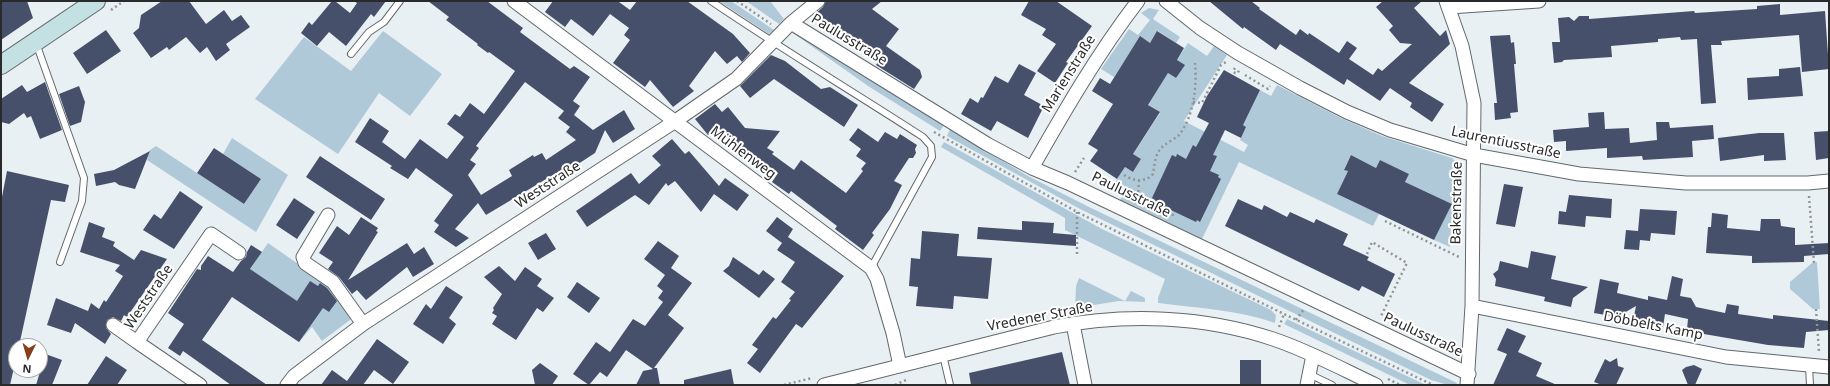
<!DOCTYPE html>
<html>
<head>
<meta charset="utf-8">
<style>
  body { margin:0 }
  #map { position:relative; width:1830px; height:386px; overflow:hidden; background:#e9f0f3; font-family:"Noto Sans",sans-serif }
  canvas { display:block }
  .frame { position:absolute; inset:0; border:2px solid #282a2b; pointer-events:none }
  .north { position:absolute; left:8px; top:338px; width:40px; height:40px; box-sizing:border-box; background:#fff; border:1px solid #a9aaaa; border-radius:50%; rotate:185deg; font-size:11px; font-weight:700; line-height:16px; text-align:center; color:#282a2b }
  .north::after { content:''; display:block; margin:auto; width:14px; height:18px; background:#853f1a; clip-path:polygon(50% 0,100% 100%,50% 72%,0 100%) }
</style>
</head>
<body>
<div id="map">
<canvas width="1830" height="386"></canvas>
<div class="frame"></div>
<div class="north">N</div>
</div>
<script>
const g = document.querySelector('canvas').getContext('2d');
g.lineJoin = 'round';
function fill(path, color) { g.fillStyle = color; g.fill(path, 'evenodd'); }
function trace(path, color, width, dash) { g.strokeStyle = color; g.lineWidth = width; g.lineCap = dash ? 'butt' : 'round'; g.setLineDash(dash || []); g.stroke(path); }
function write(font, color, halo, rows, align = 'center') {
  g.font = font + ' "Noto Sans",sans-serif'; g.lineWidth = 4; g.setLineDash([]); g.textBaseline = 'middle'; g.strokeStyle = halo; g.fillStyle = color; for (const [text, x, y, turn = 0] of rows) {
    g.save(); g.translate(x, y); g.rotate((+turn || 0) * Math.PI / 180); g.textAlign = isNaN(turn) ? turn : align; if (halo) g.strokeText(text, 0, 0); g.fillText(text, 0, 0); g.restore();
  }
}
const green = new Path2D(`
  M719 1H731L774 30 769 34Z
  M746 1H770L784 19 779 24Z
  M1149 8 1159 10 1153 19 1180 37 1176 43 1158 31 1150 43 1140 37 1114 77 1101 69 1129 29 1138 35 1150 20 1141 13Z
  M798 29 873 81 944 125 940 131 868 86 793 33Z
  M383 31 442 74 410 116 379 93 338 154 255 99 304 37 351 71Z
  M1188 43 1207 56 1214 46 1227 55 1184 121 1244 152 1248 145 1240 140 1246 127 1238 123 1247 116 1260 90 1271 96 1277 85 1341 118 1382 136 1452 158 1459 164 1462 172 1461 224H1451L1450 247 1434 240 1452 204 1405 182 1409 174 1380 160 1376 168 1351 155 1344 169 1348 171 1337 194 1379 214 1373 226 1239 162 1202 239 1131 205 1129 206 1119 201 1126 191 1114 184 1125 167 1133 172 1141 159 1133 154 1160 113 1148 105 1168 73 1176 78 1184 65 1177 60Z
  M950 129 1028 176 1089 207 1457 383 1456 385H1448L1431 380 1080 209 947 136Z
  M232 138 288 175 256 232 147 160 150 150 156 146 244 204 261 179 223 154Z
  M944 142 1102 229 1271 310 1276 315 1275 323C1238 310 1197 308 1158 303V298L1165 279 1065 230V218L941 147Z
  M268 243 327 284 351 314 350 320 322 341 312 327 299 342 247 307 251 300 236 290Z
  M1817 262 1820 309H1813L1790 289V282L1812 263Z
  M1079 278 1125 301 1131 291 1145 298V302L1119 301 1075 308 1076 286Z
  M1287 319 1426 385H1410L1284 324Z`);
const building = new Path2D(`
  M1 1H27L33 18 1 40Z
  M162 1H189L206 24 224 10 232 21 241 15 250 27 226 44 230 50 216 61 207 47 200 53 186 37 169 50 167 47 151 58 133 33 139 28 141 15Z
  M332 1H335L350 13 357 3 354 1H386L374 17 371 14 346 46 329 32 317 46 301 33 309 22 312 25Z
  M428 1H487L523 28 520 32 570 69 574 66 590 77 573 101 580 106 574 115 593 130 624 110 635 129 613 143 605 130 595 153 575 166 573 163 486 215 478 203 455 229 469 238 456 247 434 232 439 225 434 221 453 195 416 168 408 179 390 168 392 166 355 142 370 118 389 131 382 142 405 159 420 139 447 159 464 137 447 124 455 114 460 117 470 103 484 114 515 71 489 52 488 53 477 45 478 44 446 20 449 17ZM525 82 564 111 558 118 570 127 566 132 576 140 546 160 542 153 534 157 533 155 509 170 512 176 481 195 468 175 476 164 470 160 479 148 476 146Z
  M553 1H620L619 2 630 10 637 1H687L733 34 750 53 742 62 737 56 727 64 715 51 689 86 694 91 673 107 650 80 645 87 613 63 630 40 624 35 629 28 610 14 593 36 571 19 565 27 545 12Z
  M826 1H882L872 9 899 29 886 46 920 70 922 77 914 89 876 65 878 62 849 41 842 32 835 38 815 14 823 7Z
  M1029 1H1056L1092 26 1066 62 1068 63 1055 83 1037 71 1056 44 1042 35 1046 29 1021 15Z
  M1209 1H1251L1260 8 1259 9 1296 35 1300 29 1308 35 1309 33 1339 53 1347 41 1357 48 1349 59 1373 75 1378 68 1382 71 1412 44 1400 43 1389 30 1393 26 1376 7 1383 1H1422L1414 8 1440 36 1446 30 1450 44 1409 83 1444 104 1432 122 1410 107 1412 103 1390 88 1380 101 1347 79 1344 85 1280 44 1276 50 1244 27 1243 29Z
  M1780 4V15L1825 11 1829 69 1802 72 1799 35 1721 41 1722 45H1711L1716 103 1701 104 1697 39 1681 40 1680 37 1658 39V42L1611 46 1612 57 1564 60 1562 62 1554 63 1552 42H1560L1558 18 1569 17 1574 21 1579 16H1589V19L1694 11 1695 13 1757 9V6Z
  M106 30 121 51 87 74 73 53Z
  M1157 31 1184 48 1177 60 1185 65 1176 78 1168 73 1148 105 1160 112 1133 154 1141 159 1133 172 1125 167 1117 179 1090 161 1098 150 1088 144 1113 104 1092 91 1100 78 1110 84 1140 36 1150 43Z
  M1510 35 1511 43 1514 42 1516 64H1514L1518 112 1510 113 1511 118 1495 120 1494 103H1497L1490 36Z
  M771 55 785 61 821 89 830 87 858 105 844 127 774 79 750 98 740 86Z
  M1019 64 1036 73 1024 95 1044 106 1028 138 997 121 991 131 961 114 970 98 978 103 981 97 983 98 995 76 1008 83Z
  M1800 67 1803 96 1748 100 1747 78 1779 76V69Z
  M1224 70 1260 90 1243 125 1246 127 1241 138 1225 130 1213 155 1217 156 1210 171 1219 175 1218 177 1221 179 1200 222 1197 220 1196 222 1154 202 1155 200 1152 198 1172 155 1176 157 1177 154 1186 159 1193 145 1196 147 1209 123 1197 117 1207 96Z
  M45 82 62 130 40 139 31 116 27 118 24 113 9 124 1 122V99L22 85 27 92Z
  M79 86 85 102 81 122 70 126 59 94Z
  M715 104 722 112 728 107 745 128 780 131 767 148 774 152 772 154 794 170 801 160 846 193 863 171 861 169 866 163 856 156 861 149 849 140 858 128 878 142 885 132 897 139 900 134 917 145 915 149 916 153 913 158H909L894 181 902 185 890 209 872 233 874 235 863 250 835 229 837 226 791 191 789 194 772 182 778 173 753 155 748 161 732 149 734 147 718 127 708 135 695 119Z
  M1604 112 1605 129 1629 128 1630 143 1657 140 1656 122H1669L1670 128 1713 125 1714 139 1692 141 1693 157 1643 160 1642 156 1607 158V148L1566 151V141L1554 142 1553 130 1589 127 1588 113Z
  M1829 131V158L1816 160 1814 132Z
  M1759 133H1784L1786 160 1764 161V155L1720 161 1718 138Z
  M672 139 685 154 689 151 719 186 725 178 749 195 737 211 714 194 701 212 675 181 668 186 666 183 649 205 635 195 587 227 576 211 631 173 639 184 661 165 652 156Z
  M214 148 261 179 244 204 197 173Z
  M150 151 135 189 119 185 115 182 96 186 94 174 114 170Z
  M1351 155 1376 168 1380 160 1409 174 1405 182 1452 204 1434 240 1337 194 1348 171 1344 170Z
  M320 156 385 199 371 220 306 177Z
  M7 171 69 185 65 202 51 200 19 346H16V359L10 385H1V202Z
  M1504 184 1523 187 1515 227 1496 224Z
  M180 191 203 207 174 249 143 230 154 214 161 219Z
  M1569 195 1612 199 1611 218 1586 216 1585 227 1558 224 1559 211 1566 212Z
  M294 198 315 212 297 239 276 225Z
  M1238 199 1262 210 1264 205 1287 217 1290 212 1314 223 1316 219 1348 234 1343 245 1369 257 1367 260 1395 274 1384 297 1362 286 1359 291 1225 226Z
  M1640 209 1677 211 1675 235 1651 233 1650 241 1640 240 1639 250 1624 249 1626 230 1638 231Z
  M1712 213 1728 215 1727 228 1760 231 1761 219H1780L1781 226 1795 228V245L1829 243V254L1804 256V262L1752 263V256L1706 253 1708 227H1711Z
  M361 217 378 228 376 231 378 232 348 280 407 243 414 254 424 247 434 264 413 277 407 267 366 300 357 290 352 294 339 277 328 269 333 262 319 253 337 226 349 235Z
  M777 217 793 229 788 237 844 276 802 328 796 324 760 373 747 363 758 349 752 345 773 317 776 319 791 300 789 299 795 292 781 282 795 262 777 250 782 243 766 231Z
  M1022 221 1054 223 1053 233 1076 235V246L977 239 978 227 1022 230Z
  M89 222 105 228 102 237 115 242 113 246 134 260 141 250 167 259 127 317 124 315 121 321 113 317 107 320 106 328 111 334 105 344 75 323 71 333 47 325 56 298 88 311 91 303 99 309 104 300 106 302 123 276 115 271 120 265 80 252Z
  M922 231 959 234 957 256 992 258 988 299 954 296 953 309 916 306 918 287 909 286 911 258 920 259Z
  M546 233 556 249 538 260 528 243Z
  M658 241 679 256 671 268 692 283 668 315 684 328 654 368H657L660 385H636L643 371 653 369 626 350 607 377 600 372 589 385 573 374 596 342 610 352 633 319 645 326 663 302 658 298 663 291 657 286 665 275 644 259Z
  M251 245 262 252 250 269 297 301 310 281 318 286 320 283 327 288 337 301 329 312 323 308 299 342 232 297 202 340 267 385H231L183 351 180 356 168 348 184 324 168 313 197 269 201 270V266L208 256 233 272 241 261 246 257 247 252Z
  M1531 251 1556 256 1551 279 1588 287 1573 298 1571 307 1544 301 1545 297 1495 286 1496 279 1493 274 1498 270 1500 261 1528 268Z
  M733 257 759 275 763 270 775 279 759 298 723 271 729 266Z
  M499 266 515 281 525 267 542 279 537 286 554 298 543 312 537 308 516 340 492 324 497 316 492 313 494 310 493 308 502 294 484 277Z
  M1672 276 1683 279 1680 296 1691 298 1696 307 1725 313 1727 304 1739 306 1738 314 1773 319V315L1829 321V330L1806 332 1804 348 1768 345 1698 333V331L1687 329 1688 319 1665 314 1663 327 1633 321 1636 306 1617 317 1594 313 1600 279 1619 283 1617 293 1648 300V296L1667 300Z
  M577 282 600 298 589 313 567 297Z
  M446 286 463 297 449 318 456 324 443 344 413 324 426 304 431 309Z
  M1507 328 1526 336 1518 352 1542 363 1536 376 1557 385H1493L1507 354 1497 350Z
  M377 339 409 362 393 384 374 370 363 385H321L332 370 347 381Z
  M40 352 62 360 52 385H36L40 372Z
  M1062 352 1070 385H971L969 373Z
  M106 356 127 370 117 385H87Z
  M1617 358 1618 366 1624 368 1616 385H1602L1594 382 1605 359 1610 362Z
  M1240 360H1261V385H1240Z
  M540 363 558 376 552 385H535L532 370Z
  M1694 365 1702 369 1695 385H1688L1682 370 1686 367Z
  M731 369 734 385H684V380Z`);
const path = new Path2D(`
  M737 1 771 24
  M111 10 124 1
  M1235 68 1233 71 1235 73H1238L1239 70
  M1245 75 1268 89 1270 86
  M1193 102 1202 103 1221 65 1226 62
  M934 132 1077 212 1284 314 1433 385
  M1075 172 1084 158
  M1124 175C1133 181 1145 183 1153 174 1155 162 1155 151 1166 144 1170 141 1176 138 1179 135 1194 116 1197 86 1195 63
  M1139 180 1138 197 1173 215 1171 218
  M1809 196 1814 263
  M1385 221 1459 257
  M1077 254V212
  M1367 254 1372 242 1407 263 1381 316
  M1816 309 1819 352
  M1296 320 1304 309
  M1279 327 1284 314
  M1388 379 1400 385
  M784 385 812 378
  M895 385 906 380`);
const service = new Path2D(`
  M711 1C780 48 852 91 923 137L931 146 932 157 871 268
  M36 43 84 178 82 201 60 262
  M351 54 369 32 384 22 400 1
  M943 355 950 385
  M1809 366 1810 385
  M1309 374 1332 385`);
const minor = new Path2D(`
  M514 1 871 268 877 279 893 333 900 366
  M1166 1 1200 28 1238 53 1300 88 1347 112 1390 130 1474 155 1579 174 1686 183H1808L1829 181
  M1446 1 1462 46 1474 103 1472 306 1467 385
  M1449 7 1539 1
  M791 23 987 144 1032 168 1068 183 1469 374
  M1032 168C1065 110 1098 53 1138 1
  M328 215 303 257 305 263 333 282 363 324
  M1472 306 1726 357 1829 367
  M1073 324 1085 385
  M113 325 137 342
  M200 385 137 342 211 234 239 253
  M287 385 294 376 363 324 674 122 736 79 791 23 818 1
  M824 385 1054 327C1126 313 1204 316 1273 339 1309 351 1342 369 1376 385
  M1307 385 1313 355`);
const secondary = new Path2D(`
  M1 65 96 1`);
const streetNames = [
  ["Paulusstraße",849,40,31],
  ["Marienstraße",1069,74,-58],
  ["Laurentiusstraße",1506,143,12],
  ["Mühlenweg",743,153,37],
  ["Weststraße",548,185,-33],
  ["Paulusstraße",1131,195,26],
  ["Bakenstraße",1457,203,-89],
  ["Weststraße",149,297,-56],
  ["Vredener Straße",1040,317,-11],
  ["Döbbelts Kamp",1653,326,11],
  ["Paulusstraße",1423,335,25]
];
fill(green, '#b0c9d9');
fill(building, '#47506b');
trace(service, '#62686b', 8);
trace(minor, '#62686b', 15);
trace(secondary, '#62686b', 20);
trace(path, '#909597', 2.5, [2, 3]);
trace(service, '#fff', 6);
trace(minor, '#fff', 13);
trace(secondary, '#c3e0e2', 18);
write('14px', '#282a2b', '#fff', streetNames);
</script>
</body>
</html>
